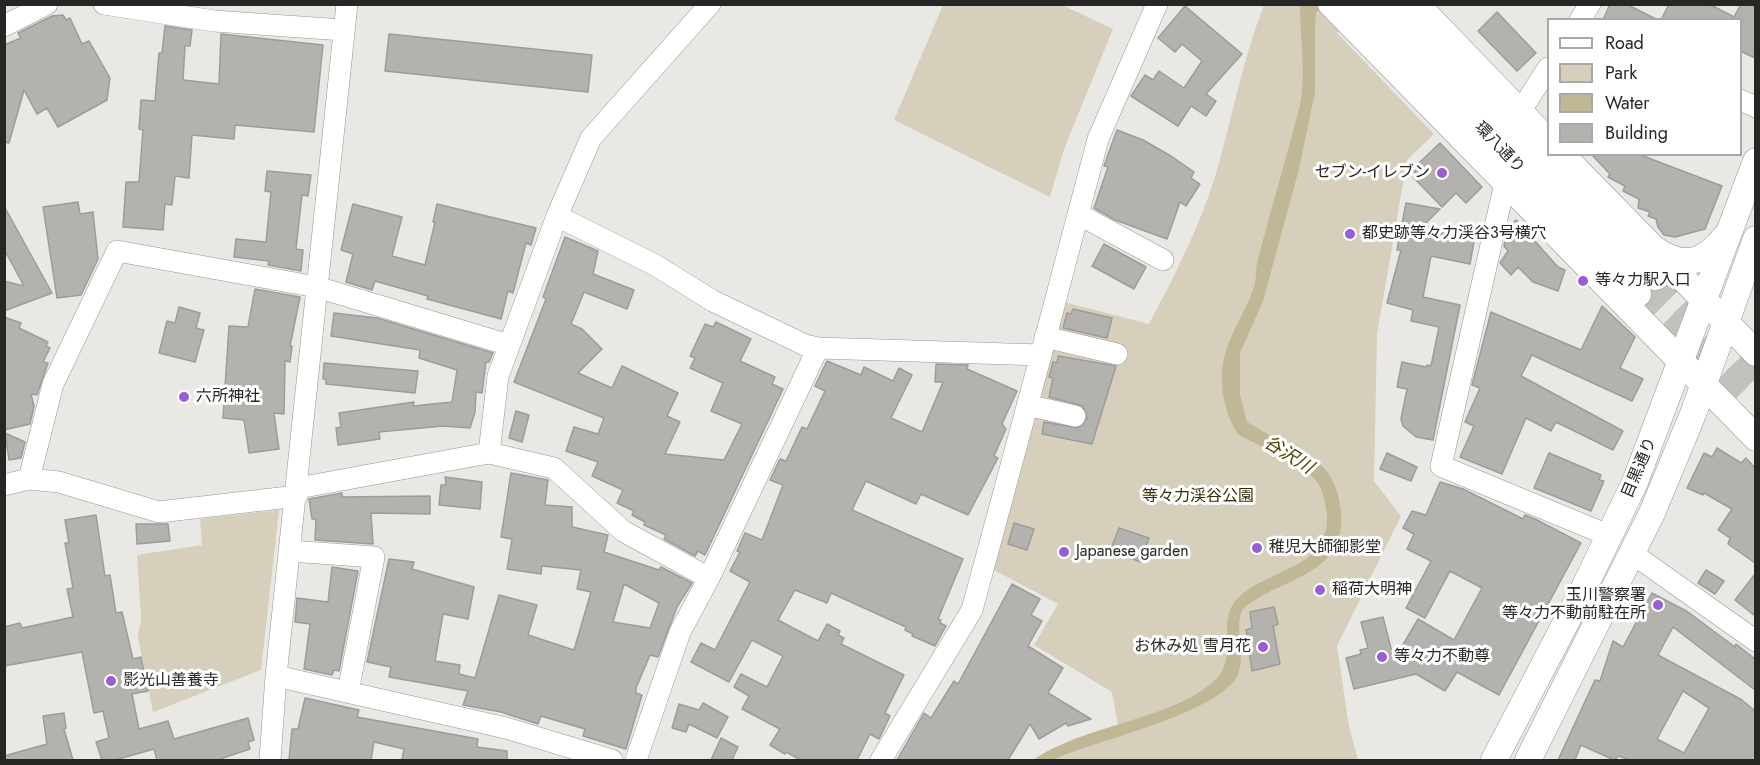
<!DOCTYPE html>
<html>
<head>
<meta charset="utf-8">
<style>
  body { margin:0 }
  #map { position:relative; width:1760px; height:765px; overflow:hidden; background:#e9e8e4; font-family:Jost,sans-serif }
  canvas { display:block }
  .frame { position:absolute; inset:0; border:6px solid #262624; pointer-events:none }
  .legend { position:absolute; left:1547px; top:18px; width:195px; height:138px; box-sizing:border-box; background:#fff; border:2px solid #a8a8a7; margin:0; padding:8px 10px; list-style:none; font-size:18px; color:#262624 }
  .legend li { display:flex; align-items:center; gap:12px; height:30px }
  .legend b { width:30px; border:2px solid #a8a8a7 }
</style>
</head>
<body>
<div id="map">
<canvas width="1760" height="765"></canvas>
<div class="frame"></div>
<ul class="legend">
<li><b style="height:8px;background:#fff"></b>Road</li>
<li><b style="height:16px;background:#d5cfbb"></b>Park</li>
<li><b style="height:16px;background:#c0b797"></b>Water</li>
<li><b style="height:16px;background:#b3b2ae"></b>Building</li>
</ul>
</div>
<script>
const g = document.querySelector('canvas').getContext('2d');
g.lineJoin = 'round';
function fill(path, color) { g.fillStyle = color; g.fill(path, 'evenodd'); }
function trace(path, color, width, dash) { g.strokeStyle = color; g.lineWidth = width; g.lineCap = dash ? 'butt' : 'round'; g.setLineDash(dash || []); g.stroke(path); }
function write(font, color, halo, rows, align = 'center') {
  g.font = font + ' Jost,"Noto Sans JP",sans-serif'; g.lineWidth = 6; g.setLineDash([]); g.textBaseline = 'middle'; g.strokeStyle = halo; g.fillStyle = color; for (const [text, x, y, turn = 0] of rows) {
    g.save(); g.translate(x, y); g.rotate((+turn || 0) * Math.PI / 180); g.textAlign = isNaN(turn) ? turn : align; if (halo) g.strokeText(text, 0, 0); g.fillText(text, 0, 0); g.restore();
  }
}
const green = new Path2D(`
  M943 5H1062L1113 29 1064 149 1050 197 894 120Z
  M1264 5H1362L1337 33 1434 134 1407 160 1377 334 1374 481 1401 516 1337 646 1349 727 1358 760H1036L1046 752 1118 726 1112 692 1034 645 1058 604 994 570 1064 302 1149 324C1174 277 1199 228 1215 177 1232 119 1242 61 1264 5Z
  M279 510 261 670 153 712 138 637 141 619 137 555 202 545 200 519Z`);
const water = new Path2D(`
  M1300 5H1322L1316 13 1315 26V92L1299 169 1263 301 1240 353V395L1247 422 1322 466C1335 479 1339 495 1341 512 1347 578 1277 577 1242 610 1234 631 1246 654 1238 674 1222 713 1093 741 1052 760H1033C1084 725 1165 721 1211 684 1243 659 1213 621 1239 597 1257 580 1285 573 1306 559 1320 549 1328 533 1327 517 1326 506 1324 491 1317 482 1303 463 1261 447 1239 435 1226 418 1221 393 1222 371 1225 340 1243 318 1253 290 1257 281 1255 269 1258 259 1271 209 1286 159 1299 109 1307 80 1300 36 1300 5Z`);
const building = new Path2D(`
  M1610 4H1626L1658 20H1603Z
  M1669 4H1709L1734 17 1741 4H1755V58L1740 51V20H1661Z
  M1185 6 1242 54 1206 94 1216 101 1206 116 1191 106 1178 126 1131 96 1145 75 1153 80 1159 71 1184 88 1202 61 1182 44 1175 52 1158 38Z
  M1497 12 1536 53 1517 71 1478 31Z
  M63 15 66 20 70 18 82 44 89 41 110 78 107 100 58 127 47 108 37 114 24 90 9 143 4 142V45L21 38 18 33 52 16Z
  M165 26 192 30 190 46H185L183 80 219 84 221 34 323 45 314 132 235 125 234 139 192 135 189 178 175 176 172 205 165 204 163 230 123 227 126 182H139L143 130 139 129 141 100 155 101 159 53H162Z
  M389 34 592 55 588 92 385 71Z
  M1117 130 1143 140 1171 156 1194 172 1191 178 1200 184 1186 206 1180 202 1167 239 1115 220 1094 208 1108 167 1104 166 1106 160Z
  M1440 143 1482 187 1466 203 1456 193 1442 207 1413 177 1416 174 1414 172 1421 165 1419 163Z
  M1591 154H1638L1722 186 1705 229 1675 237 1664 235 1658 227 1656 219 1648 216 1650 212 1638 208 1639 199 1623 191 1625 186 1608 177 1610 174Z
  M267 171 311 175 308 196 302 195 296 249 303 250 301 271 268 265 269 261 234 257 236 239 266 242 271 192 265 191Z
  M78 202 80 214 93 212 98 259 81 295 57 298 43 207Z
  M1406 203 1440 209 1423 226 1475 236 1470 264 1431 256 1423 297 1460 305 1433 440 1416 437 1403 426 1401 419 1407 389 1397 387 1402 362 1426 367 1427 365 1431 366 1439 327 1411 321 1413 310 1387 303 1401 250H1397Z
  M353 204 402 217 392 256 425 265 435 222H433L437 204 536 228 531 245 526 243 513 293 508 291 501 319 427 299 428 296 375 281 372 290 346 282 353 254 341 250Z
  M4 206 52 293 4 311V281L24 286 4 249Z
  M1516 220 1558 267 1565 270 1558 291 1533 282 1518 267 1511 275 1500 263 1508 251 1504 246 1508 228Z
  M565 237 598 251 593 274 634 290 627 309 584 292 571 324 582 329 602 349 578 373 612 388 622 366 678 393 667 416 680 422 665 454 724 460 742 424 711 411 723 383 690 368 695 358 690 356 705 324 713 327 716 322 751 339 740 361 775 377 772 384 783 389 705 555 698 551 695 556 664 539 666 535 644 525 645 522 632 515 634 511 617 503 623 490 592 476 598 462 566 451 574 427 598 434 604 418 514 382 546 299 543 297Z
  M1104 244 1146 267 1134 289 1092 266Z
  M255 289 300 297 290 346H292L290 362 285 361 284 414 274 413 279 449 249 453 244 420 223 418 229 326 248 327Z
  M1602 306 1635 337 1620 368 1643 379 1632 401 1532 355 1521 376 1623 431 1613 450 1556 422 1551 431 1526 418 1502 474 1460 457 1474 426 1465 422 1480 388 1472 385 1491 312 1581 350Z
  M179 307 200 313 196 328 204 330 195 362 159 353 167 321 175 323Z
  M1073 309 1112 318 1107 338 1063 328 1067 313 1071 314Z
  M334 313 377 318 493 353 489 362H486L482 393 476 392 475 412 470 428 443 426 379 432 380 439 338 445 336 428 341 427 339 413 414 402 413 406 452 402 457 370 419 358 420 350 331 336Z
  M4 317 21 323 19 328 48 342 46 346 50 348 43 362 48 363 37 395 31 394 34 406 30 424 4 430Z
  M1058 356 1116 366 1092 444 1042 434 1044 422 1078 428 1087 418 1083 406 1049 397 1053 378 1049 377 1053 362 1057 363Z
  M827 361 861 375 864 367 893 381 899 368 912 375 891 418 922 432 943 382H935L936 364 968 365 967 369 1017 391 1002 424 1006 429 994 456 998 458 968 515 921 494 916 504 866 481 852 510 963 559 938 619 941 620 940 623 946 626 935 646 912 636 913 634 905 630 906 627 831 593 827 603 795 590 778 620 818 641 827 624 840 631 838 635 844 638 841 644 904 675 885 713 890 716 879 739 870 734 857 760H801L786 752 785 754 770 745 780 729 742 709 749 696 734 687 741 674 767 687 783 656 752 640 729 682 691 662 701 643 715 650 750 582 730 571 740 552 737 551 745 533 762 540 783 485 770 480 780 459 786 461 802 427 807 429 825 391 815 386Z
  M324 363 418 371 415 393 326 384V379H323Z
  M516 411 529 415 522 442 509 438Z
  M5 433 25 442 21 458 9 460Z
  M1717 448 1741 463 1746 458 1755 468V563L1728 544 1730 538 1718 530 1732 509 1704 493 1703 495 1687 488 1704 453 1712 457Z
  M1387 453 1417 467 1411 481 1380 469Z
  M1549 453 1601 475 1599 480 1604 481 1591 511 1534 488Z
  M511 473 548 480 545 505 572 507V527L608 535 604 552 659 570 661 567 692 583 677 607 658 657 650 655 636 688V693L642 695 626 749 583 736 585 729 541 716 538 724 501 712 463 705 468 691 389 677 391 667 367 662 389 559 414 562 412 569 474 587 468 619 443 614 435 661 460 665 459 674 475 678 499 595 537 605 528 635 574 650 591 592 577 589 581 570 542 566 541 574 507 569 512 539 501 537ZM624 584 659 603 650 628 613 622Z
  M445 477 482 482 480 509 439 505 441 485H446Z
  M1440 482 1463 489 1523 519 1525 515 1535 519 1581 543 1499 695 1457 672 1445 691 1416 674 1354 689 1346 658 1361 654 1360 650 1368 648 1361 622 1383 617 1394 660 1418 619 1454 640 1482 588 1450 571 1425 618 1406 608 1431 561 1407 549 1414 534 1403 528 1412 511 1426 515Z
  M342 493V497L430 496V514L371 513 373 544 315 540 316 519H312L309 499Z
  M96 515 105 576 110 575 116 613 122 612 133 659 141 657 148 691 132 694 139 729 168 721 174 739 248 718 254 740 248 742 250 749 217 760H157L154 749 115 760H102L96 742 109 738 103 711 94 713 82 652 4 666V627L20 623 22 628 73 617 67 589 73 588 65 543H69L65 520Z
  M1014 523 1034 529 1027 550 1008 544Z
  M136 524H168L170 541 137 544Z
  M1119 528 1149 538 1141 562 1122 555V550L1112 546Z
  M332 567 358 571 339 671 334 670 332 675 304 669 310 624 295 622 297 598 328 602Z
  M1706 570 1724 581 1715 594 1698 583Z
  M1755 574V616L1735 600Z
  M1012 584 1040 599 1031 615 1042 621 1028 646 1063 668 1048 693 1091 719 1068 726 1066 723 1039 739 1030 724 1008 760H897L924 713 931 718 954 681 958 684Z
  M1652 593 1688 612 1735 647 1736 644 1755 659V690L1673 627 1658 655 1742 700 1755 711V760H1629L1619 756 1614 760 1581 745 1575 760H1558L1595 680 1600 681 1613 641 1623 647ZM1683 691 1709 708 1684 753 1657 739Z
  M1274 607 1278 624 1273 626 1280 664 1252 671 1246 630 1252 628 1250 612Z
  M305 698 359 710 357 717 478 739 477 747 507 751V760H402L404 749 374 742 371 760H289L292 729H298Z
  M703 703 728 717 717 738 689 724 686 732 672 728 679 704 699 710Z
  M64 713 66 728 64 729 73 760H5L4 756 47 744 43 716Z
  M721 738 738 747 732 760H711Z`);
const majorTunnel = new Path2D(`
  M1655 277 1756 382
  M1638 294 1747 405`);
const minor = new Path2D(`
  M104 4 214 21 343 30
  M1580 20 1590 4
  M4 26 47 4
  M1740 100 1756 107
  M1520 112 1548 68
  M1505 183 1441 466 1610 536
  M1078 214 1163 260
  M557 216 655 265 713 301 805 345 818 348 1041 355 972 610 881 760
  M1045 337 1117 354
  M1041 355 1098 139 1157 4
  M1027 405 1075 416
  M489 453 498 376 557 216 591 138 710 4
  M29 479 53 384 117 251 317 287 509 345
  M4 485 29 479 59 482 159 512 297 496
  M298 488 489 453 554 468 623 531 709 578
  M290 551 374 557 348 692
  M1633 554 1756 641
  M276 676 506 728 612 760
  M270 760 276 676 347 4
  M636 760 680 632 709 578 818 348`);
const major = new Path2D(`
  M1331 4 1756 438
  M1358 4 1638 294
  M1389 4 1655 277
  M1416 4 1548 141
  M1561 154 1756 353
  M1656 250C1685 269 1704 263 1725 237
  M1494 760 1584 588 1635 482 1756 161
  M1528 760 1652 513 1693 414 1756 239`);
const markers = [
  [1442,173,6,"#995dd5"],
  [1350,234,6,"#995dd5"],
  [1583,281,6,"#995dd5"],
  [184,397,6,"#995dd5"],
  [1257,548,6,"#995dd5"],
  [1064,552,6,"#995dd5"],
  [1320,590,6,"#995dd5"],
  [1658,605,6,"#995dd5"],
  [1263,647,6,"#995dd5"],
  [1382,657,6,"#995dd5"],
  [111,681,6,"#995dd5"]
];
const streetNames = [
  ["環八通り",1499,148,46],
  ["目黒通り",1640,468,-67]
];
const poiNames = [
  ["セブン-イレブン",1430,173,"right"],
  ["都史跡等々力渓谷3号横穴",1362,234],
  ["等々力駅入口",1595,281],
  ["六所神社",196,397],
  ["稚児大師御影堂",1269,548],
  ["Japanese garden",1076,552],
  ["稲荷大明神",1332,590],
  ["玉川警察署",1646,596,"right"],
  ["等々力不動前駐在所",1646,614,"right"],
  ["お休み処 雪月花",1251,647,"right"],
  ["等々力不動尊",1394,657],
  ["影光山善養寺",123,681]
];
const parkNames = [
  ["等々力渓谷公園",1198,497]
];
const waterNames = [
  ["谷沢川",1288,456,32]
];
fill(green, '#d5cfbb');
fill(water, '#c0b797');
fill(building, '#b3b2ae');
trace(building, '#9d9c98', 1.5);
trace(majorTunnel, '#c2c1be', 26, [26, 13]);
trace(minor, '#979692', 22);
trace(major, '#979692', 27);
trace(minor, '#fff', 21);
trace(major, '#fff', 26);
for (const [x, y, r, color] of markers) { const dot = new Path2D(); dot.arc(x, y, r, 0, 2 * Math.PI); g.fillStyle = color; g.fill(dot); trace(dot, '#fff', 2); }
write('16px', '#262624', '#fff', streetNames);
write('16px', '#262624', '#fff', poiNames, 'left');
write('16px', '#362b00', '#fff', parkNames);
write('italic 18px', '#4f4104', '#fff', waterNames);
</script>
</body>
</html>
